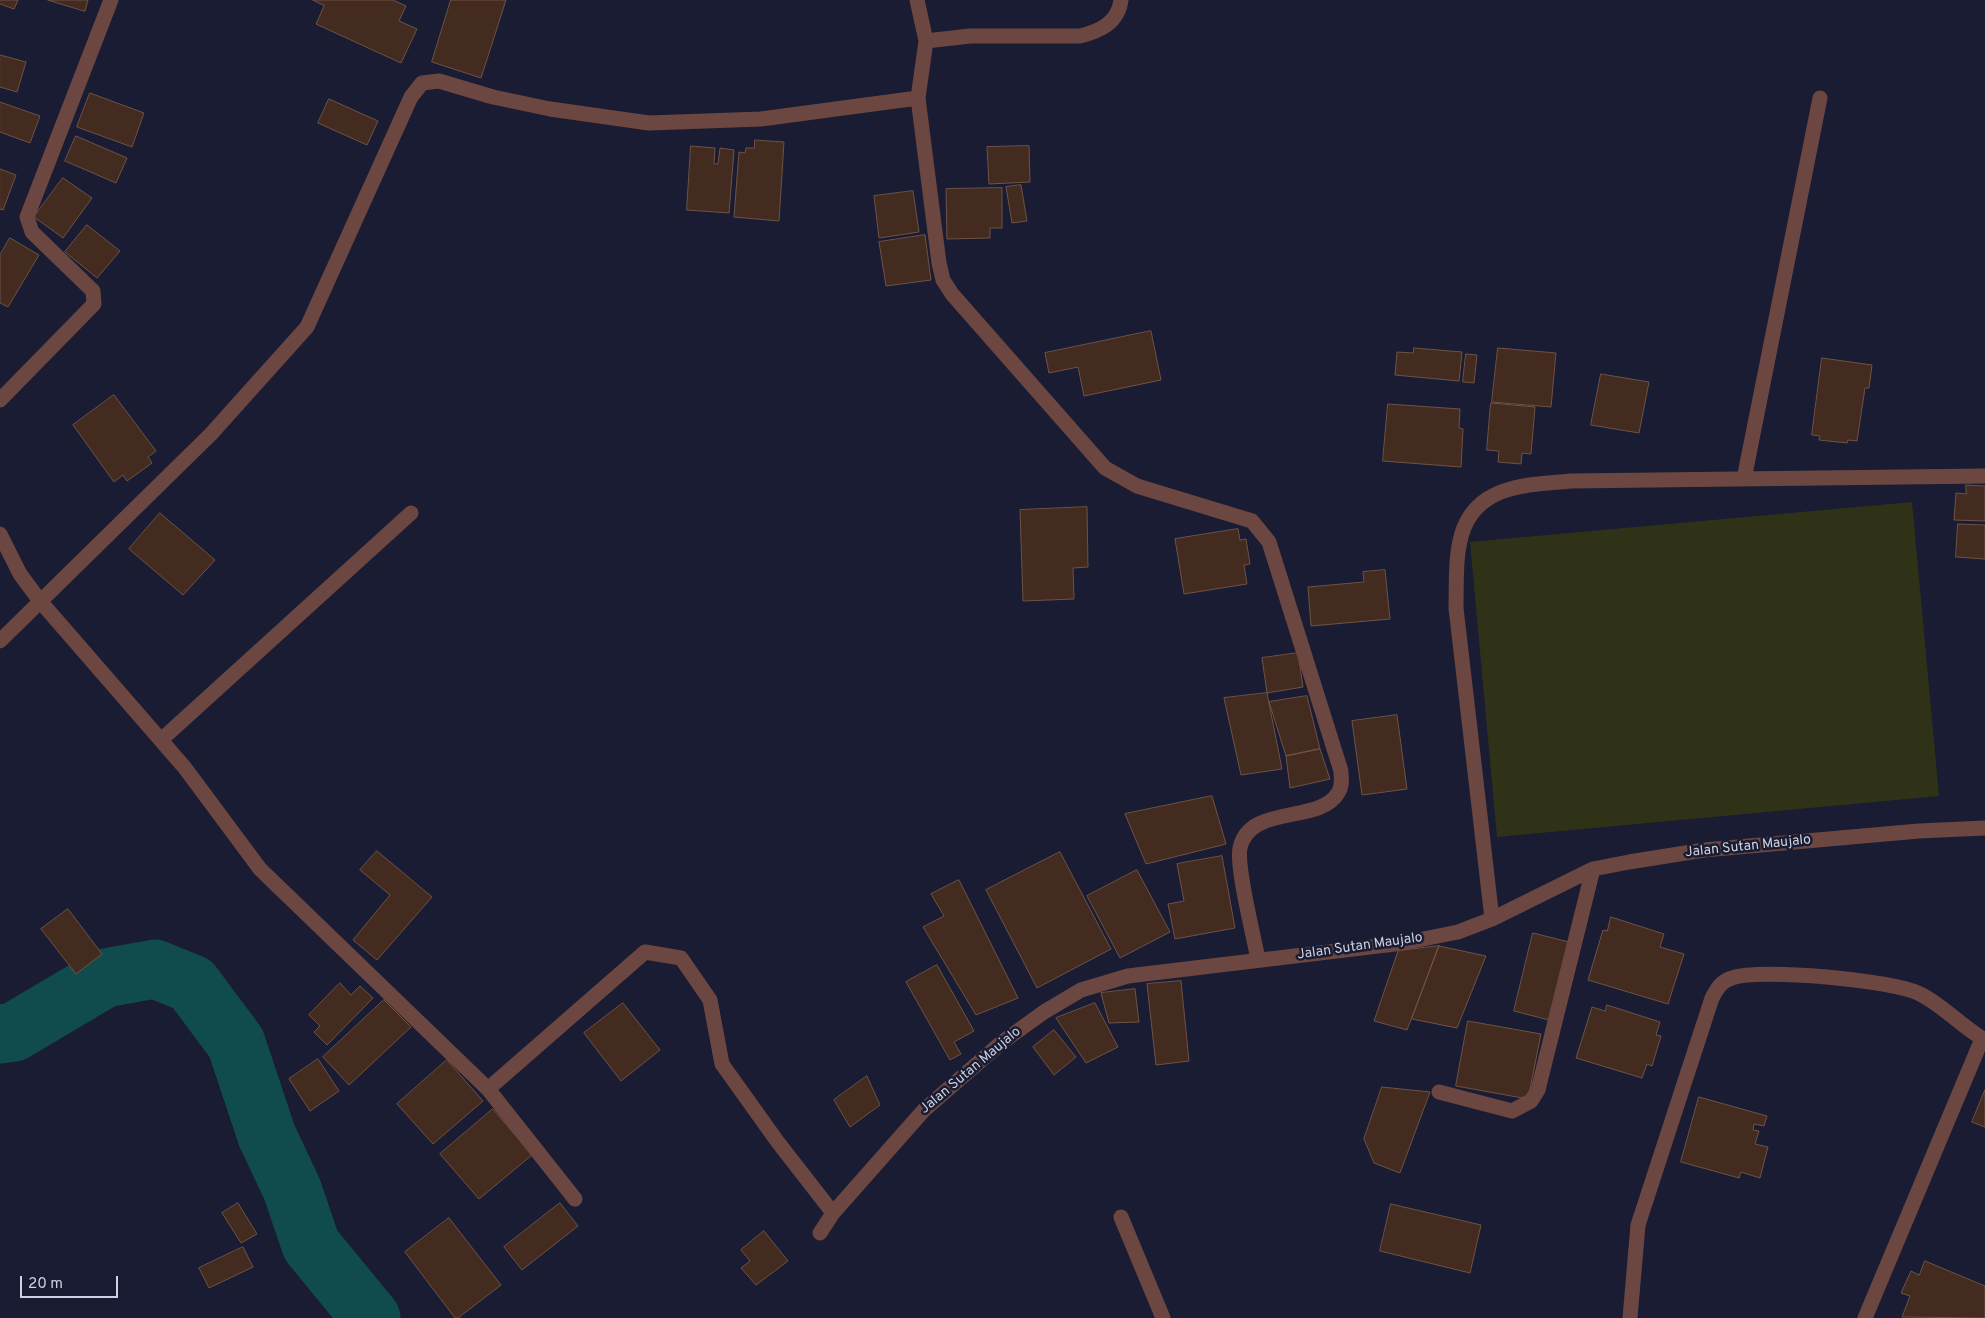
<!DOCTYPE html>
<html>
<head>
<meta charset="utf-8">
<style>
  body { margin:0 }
  #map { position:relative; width:1985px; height:1318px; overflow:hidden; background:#191c32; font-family:Overpass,sans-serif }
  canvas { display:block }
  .scale { position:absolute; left:20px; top:1276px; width:98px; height:22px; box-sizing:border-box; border:2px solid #ced1e0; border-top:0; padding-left:6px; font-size:15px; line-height:18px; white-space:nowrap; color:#ced1e0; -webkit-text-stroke:4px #191c32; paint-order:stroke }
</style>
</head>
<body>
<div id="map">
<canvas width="1985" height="1318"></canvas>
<div class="scale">20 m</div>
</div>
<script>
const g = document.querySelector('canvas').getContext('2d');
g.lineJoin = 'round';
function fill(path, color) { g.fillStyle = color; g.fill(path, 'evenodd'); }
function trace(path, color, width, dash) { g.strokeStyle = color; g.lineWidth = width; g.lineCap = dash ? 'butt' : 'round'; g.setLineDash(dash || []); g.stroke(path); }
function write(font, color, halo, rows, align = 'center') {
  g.font = font + ' Overpass,sans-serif'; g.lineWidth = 5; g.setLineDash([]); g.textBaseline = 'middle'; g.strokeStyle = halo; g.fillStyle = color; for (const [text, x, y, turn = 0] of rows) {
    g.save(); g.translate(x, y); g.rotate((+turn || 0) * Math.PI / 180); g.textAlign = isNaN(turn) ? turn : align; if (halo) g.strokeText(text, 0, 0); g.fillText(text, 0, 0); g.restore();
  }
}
const green = new Path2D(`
  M1912 502 1939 796 1497 837 1470 542Z`);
const river = new Path2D(`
  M0 1034 14 1032 105 978 155 969 192 984 236 1043 267 1136 292 1189 311 1245 371 1318`);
const building = new Path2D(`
  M0 0H18L14 9 0 4Z
  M48 0H88L85 11Z
  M313 0H393L406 6 399 21 417 29 401 63 316 24 324 6Z
  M451 0H506L481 78 432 62Z
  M0 55 26 62 17 92 0 87Z
  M90 93 144 113 132 147 77 127Z
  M329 99 378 121 367 145 318 123Z
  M0 102 40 116 30 143 0 132Z
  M76 136 127 158 116 183 65 161Z
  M755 140 784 142 779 221 734 217 739 152 745 153 746 148H754Z
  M691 146 715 148 714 164H718L720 148 734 150 729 213 687 210Z
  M1029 146 1030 182 989 184 987 147Z
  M0 169 16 175 3 210 0 209Z
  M63 178 92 198 63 238 34 217Z
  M1021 185 1027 221 1012 223 1006 187Z
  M1002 188V228H990V238L947 239 946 189Z
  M913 191 919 232 879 238 874 196Z
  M87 225 120 251 97 278 65 252Z
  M925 235 931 280 886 286 879 242Z
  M10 238 39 255 8 307 0 303V255Z
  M1151 331 1161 380 1084 396 1078 367 1049 373 1045 353Z
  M1414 348 1462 352 1459 381 1395 375 1397 352 1413 353Z
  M1498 348 1556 353 1551 407 1492 402Z
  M1466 354 1477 355 1474 383 1463 382Z
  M1822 358 1872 365 1869 388H1865L1857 441 1848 440 1847 443 1819 440 1820 436 1812 435Z
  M1601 374 1649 382 1639 433 1591 425Z
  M114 395 156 451 148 457 152 463 127 481 123 475 114 482 73 425Z
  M1491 403 1535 407 1531 454 1522 453 1521 464 1498 462 1499 451 1487 450Z
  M1388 404 1460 409 1459 428 1463 429 1461 467 1383 461Z
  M1966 485 1985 486V521L1954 520 1956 493 1966 494Z
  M1087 507 1088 567 1073 568 1074 599 1023 601 1020 510Z
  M160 513 215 560 183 595 129 549Z
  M1958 524 1985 525V559L1956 557Z
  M1238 529 1240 540 1246 539 1250 564 1244 565 1247 584 1184 594 1175 539Z
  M1385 570 1390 619 1311 626 1308 587 1364 582 1363 572Z
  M1298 653 1303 687 1267 693 1262 658Z
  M1267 693 1282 769 1241 775 1224 698Z
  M1307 696 1320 749 1286 756 1269 702Z
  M1397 715 1407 789 1362 795 1352 721Z
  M1320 749 1330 779 1290 788 1286 756Z
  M1212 796 1226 844 1146 864 1125 814Z
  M377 851 432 897 377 960 353 940 390 895 360 870Z
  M1060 852 1111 949 1037 988 986 890Z
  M1222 856 1235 928 1175 939 1168 904 1184 901 1177 864Z
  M1137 870 1170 932 1120 958 1087 896Z
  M959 880 1018 998 976 1015 923 927 944 916 931 894Z
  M68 909 102 954 76 974 41 929Z
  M1611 917 1664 934 1660 947 1684 954 1668 1004 1588 980 1603 930 1607 931Z
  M1533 933 1569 942 1549 1020 1514 1011Z
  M1439 946 1407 1030 1374 1021 1398 951Z
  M1439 946 1486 956 1457 1028 1412 1019Z
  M937 965 974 1031 954 1042 961 1054 950 1060 906 982Z
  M1181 981 1189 1061 1156 1065 1147 984Z
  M340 983 351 995 360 986 373 998 327 1045 314 1032 320 1026 309 1015Z
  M1135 989 1139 1022 1109 1023 1101 993Z
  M384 1000 411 1027 349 1085 323 1057Z
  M623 1003 660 1050 621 1081 584 1033Z
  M1095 1003 1118 1047 1086 1063 1056 1018Z
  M1607 1005 1660 1022 1656 1035 1661 1036 1652 1066 1647 1064 1642 1078 1576 1058 1592 1007 1605 1011Z
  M1468 1021 1541 1034 1528 1099 1456 1086Z
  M1054 1030 1076 1057 1054 1075 1033 1047Z
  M318 1059 339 1091 310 1111 289 1079Z
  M447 1060 483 1101 433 1144 397 1104Z
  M867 1076 880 1105 850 1127 834 1100Z
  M1382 1087 1430 1092 1400 1173 1374 1163 1364 1139Z
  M1985 1090V1127L1972 1122Z
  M1699 1097 1767 1116 1764 1126 1754 1124 1753 1130 1759 1131 1755 1144 1768 1147 1760 1178 1741 1172 1739 1178 1681 1162Z
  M493 1109 532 1155 479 1199 440 1154Z
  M238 1203 257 1234 241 1243 222 1213Z
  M560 1203 578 1226 522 1270 504 1247Z
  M1391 1204 1481 1225 1470 1273 1380 1251Z
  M449 1218 501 1285 458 1318H455L405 1252Z
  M764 1231 788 1261 756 1285 741 1268 750 1261 741 1250Z
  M243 1247 253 1267 209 1288 199 1268Z
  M1925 1261 1985 1286V1318L1902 1317 1910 1296 1901 1293 1911 1271 1919 1275Z`);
const street = new Path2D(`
  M917 0 926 41 918 98 939 263 943 280 952 294 1105 468 1137 486 1252 521 1269 542 1341 771C1341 778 1343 786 1338 793 1320 824 1249 804 1240 848 1236 868 1254 936 1258 960
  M926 41 970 36H1080C1100 31 1118 23 1121 0
  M0 400 94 304 93 291 32 232 27 217 111 0
  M1744 479 1820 98
  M0 534 20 574 40 601 185 768 260 869 488 1089 575 1199
  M0 641 211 434 307 327 411 97 422 83 439 81 493 97 550 109 649 123 761 119 918 98
  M161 740 411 513
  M1492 919 1456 608C1457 556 1451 503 1514 488 1532 483 1553 483 1571 481L1985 476
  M488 1089 645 952 681 958 710 1000 722 1064 777 1141 833 1213
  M1439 1092 1512 1111 1531 1101 1538 1090 1593 869
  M1121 1217 1163 1318
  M820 1233 833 1213 924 1110 1001 1043 1044 1012 1081 990 1128 976 1403 943 1458 932 1492 919 1593 869 1629 862 1704 850 1919 831 1985 828
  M1630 1318 1638 1225 1712 998C1717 989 1721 981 1732 978 1760 968 1893 980 1920 994 1944 1006 1962 1027 1985 1040
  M1865 1318 1982 1039`);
const streetNames = [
  ["Jalan Sutan Maujalo",1748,847,-6],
  ["Jalan Sutan Maujalo",1360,947,-8],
  ["Jalan Sutan Maujalo",971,1071,-40]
];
fill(green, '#2f3217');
trace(river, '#104c4d', 59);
fill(building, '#432b1f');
trace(building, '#6e5346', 1);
trace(street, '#6c4741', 15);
write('14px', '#ced1e0', '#191c32', streetNames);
</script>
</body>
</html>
